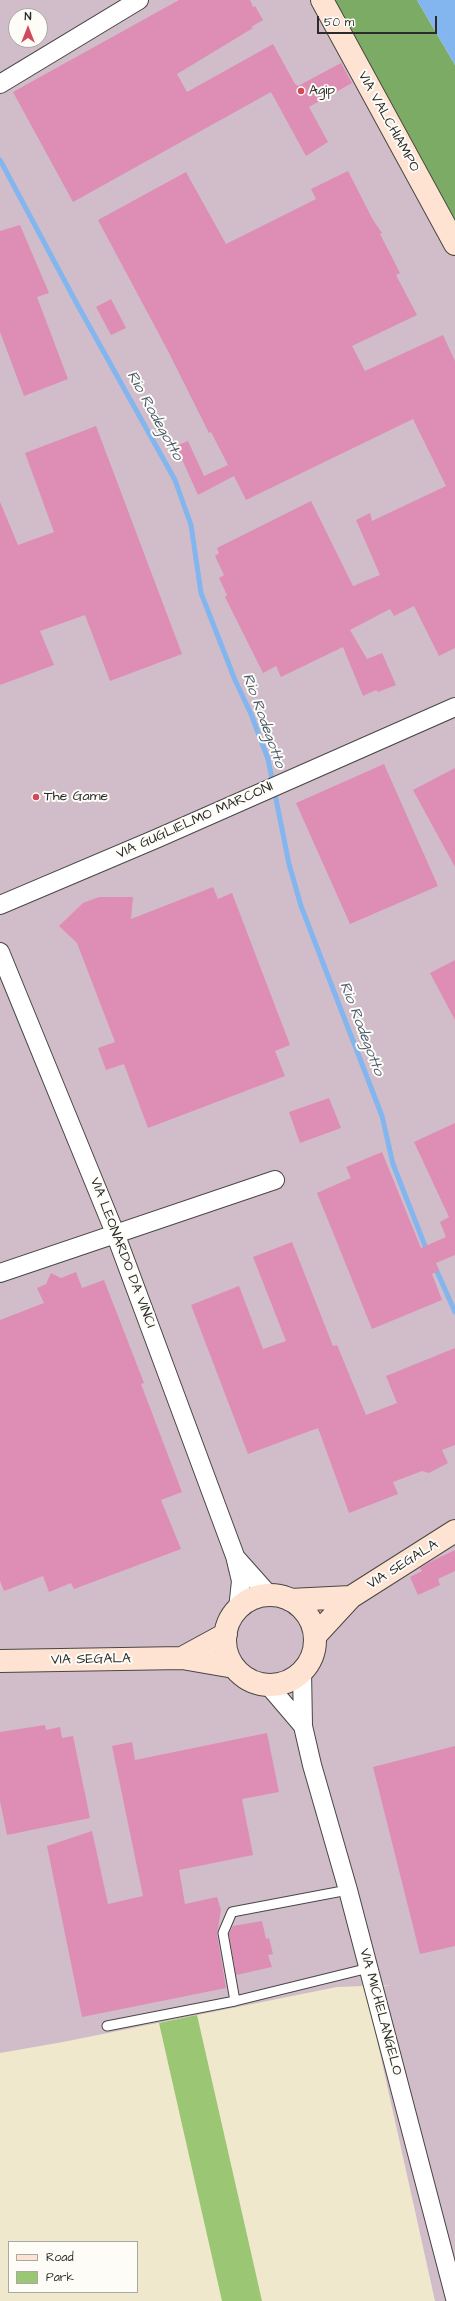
<!DOCTYPE html>
<html>
<head>
<meta charset="utf-8">
<style>
  body { margin:0 }
  #map { position:relative; width:455px; height:2301px; overflow:hidden; background:#efe8cd; font-family:"Architects Daughter",sans-serif }
  canvas { display:block }
  .legend { position:absolute; left:8px; top:2241px; width:130px; height:52px; box-sizing:border-box; background:#fdfcf7; border:1px solid #a9a8a5; margin:0; padding:5px 7px; list-style:none; font-size:12px; color:#2b2b2b }
  .legend li { display:flex; align-items:center; gap:8px; height:20px }
  .legend b { width:20px; border:1px solid #a9a8a5 }
  .north { position:absolute; left:8px; top:8px; width:40px; height:40px; box-sizing:border-box; background:#fdfcf7; border:1px solid #a9a8a5; border-radius:50%; rotate:0deg; font-size:11px; font-weight:700; line-height:16px; text-align:center; color:#2b2b2b }
  .north::after { content:''; display:block; margin:auto; width:14px; height:18px; background:#d1495b; clip-path:polygon(50% 0,100% 100%,50% 72%,0 100%) }
  .scale { position:absolute; left:317px; top:16px; width:120px; height:18px; box-sizing:border-box; border:2px solid #2b2b2b; border-top:0; padding-left:5px; font-size:12px; line-height:14px; white-space:nowrap; color:#2b2b2b; -webkit-text-stroke:3px #fdfcf7; paint-order:stroke }
</style>
</head>
<body>
<div id="map">
<canvas width="455" height="2301"></canvas>
<ul class="legend">
<li><b style="height:5px;background:#fee3d2"></b>Road</li>
<li><b style="height:11px;background:#9bc673"></b>Park</li>
</ul>
<div class="north">N</div>
<div class="scale">50 m</div>
</div>
<script>
const g = document.querySelector('canvas').getContext('2d');
g.lineJoin = 'round';
function fill(path, color) { g.fillStyle = color; g.fill(path, 'evenodd'); }
function trace(path, color, width, dash) { g.strokeStyle = color; g.lineWidth = width; g.lineCap = dash ? 'butt' : 'round'; g.setLineDash(dash || []); g.stroke(path); }
function write(font, color, halo, rows, align = 'center') {
  g.font = font + ' "Architects Daughter",sans-serif'; g.lineWidth = 4; g.setLineDash([]); g.textBaseline = 'middle'; g.strokeStyle = halo; g.fillStyle = color; for (const [text, x, y, turn = 0] of rows) {
    g.save(); g.translate(x, y); g.rotate((+turn || 0) * Math.PI / 180); g.textAlign = isNaN(turn) ? turn : align; if (halo) g.strokeText(text, 0, 0); g.fillText(text, 0, 0); g.restore();
  }
}
const industrial = new Path2D(`
  M0 0H321L455 248V2301H435L367 1995 366 1988 391 1985 337 1987 63 2042 0 2053ZM16 16H40V40H16Z`);
const green = new Path2D(`
  M197 2015 262 2301H222L159 2023Z`);
const forest = new Path2D(`
  M321 0H417L455 65V248Z`);
const water = new Path2D(`
  M417 0H455V65Z`);
const stream = new Path2D(`
  M0 160 77 304 175 480 191 525 201 593 235 680 251 714 268 759 289 864 301 906 382 1116 393 1164 427 1251
  M435 1267 455 1312`);
const building = new Path2D(`
  M179 0H250L253 7 255 6 263 20 251 27 253 28 177 74 187 92 273 44 295 84 298 86 341 63 352 83 309 107 328 142 306 156 271 92 73 202 13 92Z
  M348 171 373 220 382 233 380 234 400 273 396 275 417 315 352 346 365 371 443 335 455 361V648L439 656 414 606 394 616 390 609 350 630 367 659 382 653 396 685 378 692 376 690 363 696 343 647 281 677 276 666 263 673 225 597 227 595 219 578 224 575 215 556 219 553 217 548 311 501 353 586 380 575 356 520 370 513 372 521 446 486 413 419 246 500 234 476 198 495 176 446 188 441 204 476 228 465 211 432 209 433 168 351 98 220 186 172 226 244 316 199 311 189Z
  M20 225 49 293 37 297 68 379 24 396 0 332V231Z
  M111 299 126 328 111 335 96 307Z
  M96 426 182 654 110 681 85 615 40 631 54 665 0 685V502L18 545 54 532 25 453Z
  M384 764 438 886 350 924 296 803Z
  M455 768V867L413 790Z
  M213 887 218 899 232 893 290 1045 275 1051 285 1076 148 1128 124 1064 106 1070 98 1048 115 1042 77 943 59 926 83 903 99 897H133L131 919Z
  M455 960V1020L430 973Z
  M329 1098 341 1128 300 1143 289 1112Z
  M455 1123V1255L436 1263 439 1271 432 1274 442 1300 372 1329 317 1193 351 1178 346 1167 382 1152 421 1248 446 1237 440 1222 449 1217 414 1142Z
  M292 1242 333 1346 337 1345 366 1415 397 1403 386 1376 455 1348V1445L442 1450 448 1463 429 1473 422 1471 393 1482 398 1494 349 1513 318 1428 248 1454 191 1305 239 1286 263 1349 286 1341 253 1257Z
  M76 1272 82 1288 104 1280 144 1383 141 1384 182 1492 161 1500 181 1549 74 1589 71 1583 49 1592 43 1576 4 1591 0 1581V1320L44 1303 37 1288 46 1284 51 1273 61 1278Z
  M455 1550V1571L438 1579 440 1585 418 1595 410 1577 422 1571 420 1568 430 1562Z
  M45 1725 46 1730 60 1727 62 1738 73 1736 90 1818 7 1835 0 1801V1732Z
  M267 1733 279 1792 242 1799 253 1855 179 1870 185 1904 217 1897 221 1910 217 1934 226 1988 82 2017 47 1846 92 1831 108 1904 143 1896 112 1746 132 1742 135 1760Z
  M455 1746V1946L420 1954 373 1767Z
  M262 1921 266 1939 269 1938 273 1954 268 1955 272 1967 236 1975 229 1934 233 1926Z`);
const lane = new Path2D(`
  M348 1890 232 1912 223 1933 235 2001 369 1968
  M107 2026 235 2001`);
const street = new Path2D(`
  M0 84 139 0
  M0 905 158 838 455 707
  M0 952 115 1233 235 1556 241 1581 238 1609
  M0 1273 275 1180
  M237 1559 269 1595
  M302 1671 303 1726 312 1765 348 1890 455 2298
  M268 1685 303 1726`);
const secondary = new Path2D(`
  M322 0 455 244
  M225 1640a45 45 0 1 1 90 0a45 45 0 1 1-90 0Z
  M290 1600 351 1597
  M315 1636 351 1597 455 1531
  M182 1658 226 1634
  M0 1661 182 1658 234 1667`);
const markers = [
  [301,91,4,"#d1495b"],
  [36,797,4,"#d1495b"]
];
const poiNames = [
  ["Agip",309,91],
  ["The Game",44,797]
];
const streetNames = [
  ["VIA VALCHIAMPO",388,122,61],
  ["VIA GUGLIELMO MARCONI",195,821,-24],
  ["VIA LEONARDO DA VINCI",122,1253,69],
  ["VIA SEGALA",403,1565,-32],
  ["VIA SEGALA",91,1660,-1],
  ["VIA MICHELANGELO",380,2012,75]
];
const waterNames = [
  ["Rio Rodegotto",154,416,61],
  ["Rio Rodegotto",263,721,70],
  ["Rio Rodegotto",361,1029,69]
];
fill(industrial, '#d1bdc9');
fill(green, '#9bc673');
fill(forest, '#7cab65');
fill(water, '#83b5ef');
trace(stream, '#83b5ef', 5);
fill(building, '#de8db5');
trace(lane, '#484743', 11);
trace(street, '#484743', 20);
trace(secondary, '#484743', 24);
trace(lane, '#fff', 9);
trace(street, '#fff', 18);
trace(secondary, '#fee3d2', 22);
for (const [x, y, r, color] of markers) { const dot = new Path2D(); dot.arc(x, y, r, 0, 2 * Math.PI); g.fillStyle = color; g.fill(dot); trace(dot, '#fdfcf7', 1.5); }
write('14px', '#2b2b2b', '#fdfcf7', poiNames, 'left');
write('14px', '#2b2b2b', '#fdfcf7', streetNames);
write('italic 15px', '#4a5b70', '#fdfcf7', waterNames);
</script>
</body>
</html>
